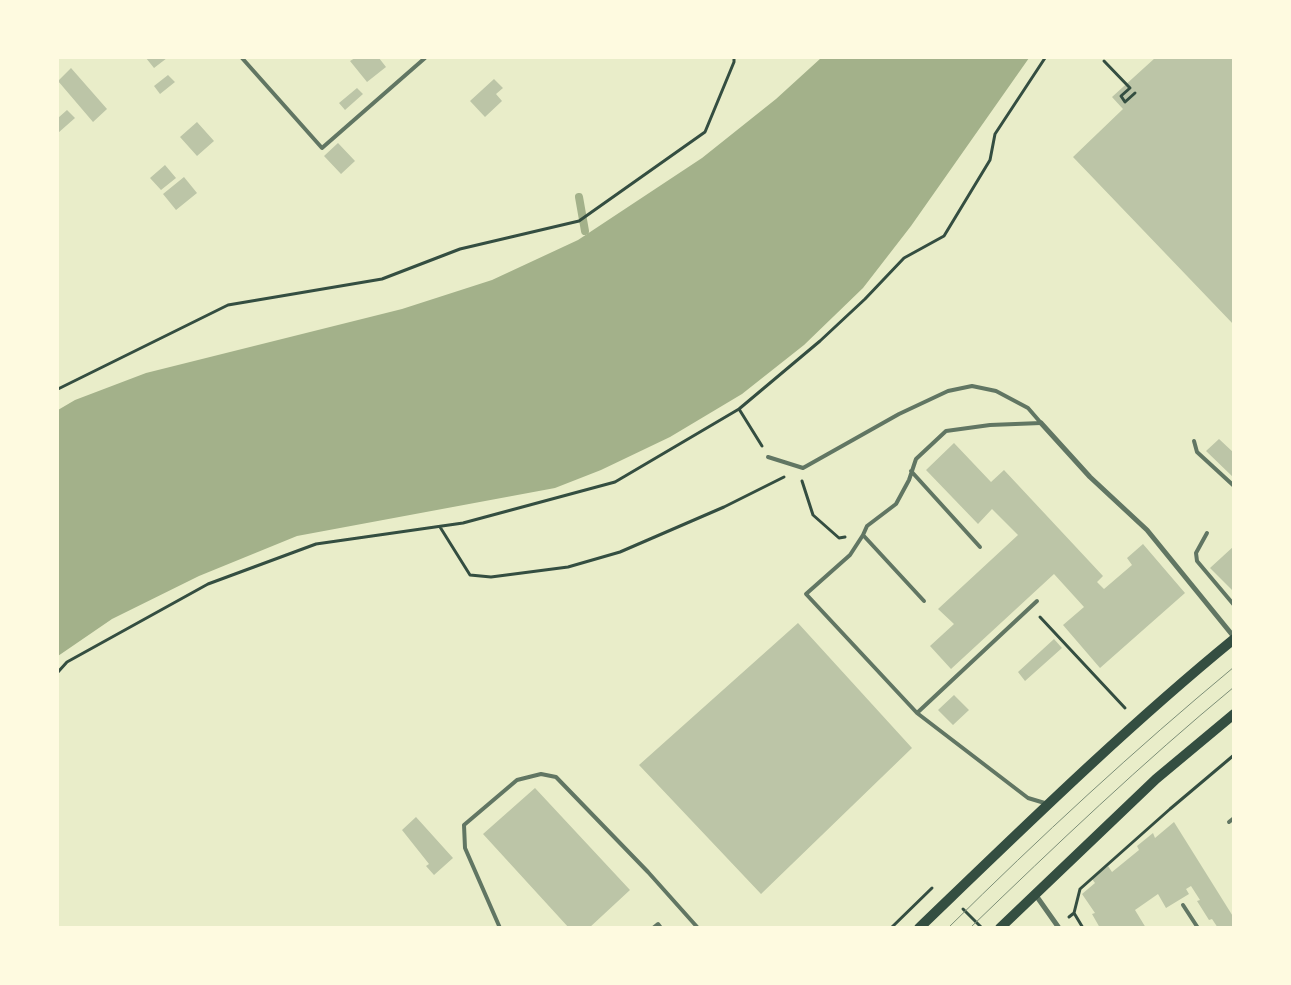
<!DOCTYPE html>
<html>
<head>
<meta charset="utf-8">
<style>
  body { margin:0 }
  #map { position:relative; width:1291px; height:985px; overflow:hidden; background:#e9edc9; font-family:"Golos Text",sans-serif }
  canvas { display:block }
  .frame { position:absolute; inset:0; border:59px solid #fefae0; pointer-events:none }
</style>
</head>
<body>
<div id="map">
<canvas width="1291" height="985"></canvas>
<div class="frame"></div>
</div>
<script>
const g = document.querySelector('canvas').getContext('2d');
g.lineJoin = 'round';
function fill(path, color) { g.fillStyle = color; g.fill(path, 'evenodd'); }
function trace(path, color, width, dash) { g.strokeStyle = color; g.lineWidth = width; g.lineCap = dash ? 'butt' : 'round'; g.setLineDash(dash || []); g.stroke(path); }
const water = new Path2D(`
  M821 58H1029L911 226 863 288 804 345 742 394 670 437 601 470 555 488 297 536 199 576 112 619 58 656V410L75 400 146 373 402 309 492 280 578 240 702 158 776 99Z`);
const stream = new Path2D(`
  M579 197 585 231`);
const building = new Path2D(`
  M146 58H167L154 68Z
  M355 58H379L386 67 367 82 350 61Z
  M1155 58H1234V325L1073 157 1123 109 1112 97Z
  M71 68 107 109 93 122 58 81Z
  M168 75 175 82 160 94 154 86Z
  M494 79 503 88 496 94 502 101 485 117 470 101Z
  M357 88 363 94 345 110 339 103Z
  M67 110 75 118 58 133V118Z
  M197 122 214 141 197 156 180 137Z
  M338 143 355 161 341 174 324 156Z
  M165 165 176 178 161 190 150 178Z
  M184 177 197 193 176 210 163 194Z
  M1219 439 1234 453V478L1206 451Z
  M954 443 991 482 1004 470 1103 576 1097 582 1104 589 1132 565 1127 558 1143 544 1185 593 1100 668 1063 625 1084 607 1054 574 951 669 930 646 954 624 938 609 1018 535 992 509 978 524 926 470Z
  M1234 546V592L1210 568Z
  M798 623 912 748 761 894 639 765Z
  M1054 639 1062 648 1025 681 1018 672Z
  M954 695 969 710 953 725 938 710Z
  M535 788 630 890 589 928H569L483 834Z
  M416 817 453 858 434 875 426 866 429 864 402 830Z
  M1174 822 1234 918V928H1218L1212 919 1209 920 1197 901 1200 900 1191 886 1186 889 1189 894 1166 908 1158 894 1135 910 1146 928H1100L1092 914 1095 913 1082 894 1095 883 1092 879 1108 866 1112 872 1139 850 1137 846 1153 833 1155 838Z`);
const path = new Path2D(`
  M1104 61 1130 88 1121 96 1125 102 1135 93
  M58 389 228 305 382 279 460 249 579 221 705 132 734 62V58
  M739 409 762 446
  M802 481 813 515 839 538 845 537
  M440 527 470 575 491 577 568 567 620 552 724 507 784 477
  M1040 617 1125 708
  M58 672 67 662 208 584 316 544 463 523 615 482 739 409 820 341 865 299 904 258 944 236 990 160 995 134 1045 58
  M963 909 982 928
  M1074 913 1083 928
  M1069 917 1074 913 1080 889 1170 809 1234 755
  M891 928 932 888`);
const service = new Path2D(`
  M242 58 322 148 425 58
  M1194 441 1197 452 1234 486
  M768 457 803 468 899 414 948 391 972 386 996 391 1028 408 1041 423
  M911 471 980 547
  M1207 533 1196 553 1197 561 1234 605
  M863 535 850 555 806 594 917 713 1028 798 1048 804
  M924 601 863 535 867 526 896 504 909 480 916 459 946 431 990 425 1041 423
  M917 713 1037 601
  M1229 822 1234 818
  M1183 905 1198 928
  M500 928 465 848 464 825 517 780 541 774 556 777 648 872 698 928
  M653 928 658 924 661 928`);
const minor = new Path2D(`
  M1041 423 1090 477 1147 530 1234 637
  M1035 894 1059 928`);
const secondary = new Path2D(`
  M919 928C1022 829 1124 729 1234 639
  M1000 928 1156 779 1234 714`);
const tram = new Path2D(`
  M948 928C1040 837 1134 750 1234 667
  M970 928C1056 845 1142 763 1234 687`);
fill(water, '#a3b18a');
trace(stream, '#a3b18a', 8);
fill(building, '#bcc5a7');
trace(path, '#344e41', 3);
trace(service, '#617663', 4);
trace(minor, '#617663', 5);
trace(secondary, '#344e41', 10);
trace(tram, '#7c8e77', 1);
</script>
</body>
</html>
